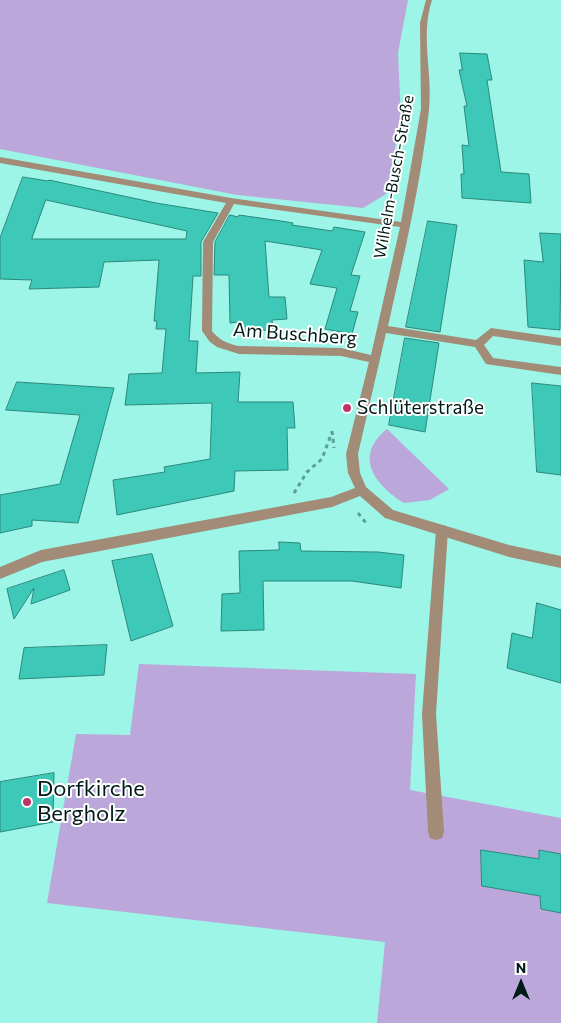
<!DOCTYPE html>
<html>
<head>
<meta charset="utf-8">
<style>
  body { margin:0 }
  #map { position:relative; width:561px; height:1023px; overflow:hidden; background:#9cf5e6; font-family:Commissioner,sans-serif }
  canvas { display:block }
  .north { position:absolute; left:496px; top:958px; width:50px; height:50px; -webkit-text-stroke:4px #fff; paint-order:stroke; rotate:0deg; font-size:14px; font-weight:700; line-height:20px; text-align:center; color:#001b17 }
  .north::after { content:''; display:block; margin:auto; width:18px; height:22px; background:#001b17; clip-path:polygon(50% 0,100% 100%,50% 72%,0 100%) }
</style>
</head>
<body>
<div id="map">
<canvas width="561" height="1023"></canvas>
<div class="north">N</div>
</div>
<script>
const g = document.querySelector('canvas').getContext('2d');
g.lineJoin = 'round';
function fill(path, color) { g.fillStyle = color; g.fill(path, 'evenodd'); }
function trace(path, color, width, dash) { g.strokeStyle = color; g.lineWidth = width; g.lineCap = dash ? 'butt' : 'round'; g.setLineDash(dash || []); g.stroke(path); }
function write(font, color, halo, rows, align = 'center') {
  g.font = font + ' Commissioner,sans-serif'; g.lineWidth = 4; g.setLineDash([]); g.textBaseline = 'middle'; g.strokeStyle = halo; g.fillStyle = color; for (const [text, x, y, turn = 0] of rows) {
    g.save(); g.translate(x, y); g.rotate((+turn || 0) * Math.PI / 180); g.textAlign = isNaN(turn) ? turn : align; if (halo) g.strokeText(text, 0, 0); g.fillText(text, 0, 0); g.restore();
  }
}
const green = new Path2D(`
  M0 0H408L398 53 401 118 386 194 363 208 237 195 0 149Z
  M387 429 449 489 430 500 404 503C375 485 353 456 387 429Z
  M139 664 416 674 410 790 561 818V1023H377L385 942 47 903 76 734 130 735Z`);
const building = new Path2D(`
  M460 53 487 54 492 80H487L501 172 529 174 531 203 462 198 461 174H464L462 145 469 146 464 106H467L459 70H462Z
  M23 177 48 181 49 180 156 203 218 213 201 242V276H193L189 341H198L196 373 240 372 238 402H293L295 428H287L288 470 235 471 234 491 117 515 113 480 165 472 164 467 210 459 212 403 125 405 129 374 162 373 166 329H156L157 321H154L159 260 104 262 99 287 29 289 32 280 0 279V238ZM46 200 187 231 186 239H32Z
  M230 215 238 217 239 215 281 221 293 223 292 225 332 231 334 227 365 232 351 275 360 276 350 311 358 312 352 334 325 329 337 288 310 284 322 250 265 241 269 297H285L287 319 272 320 273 330 240 331 239 322 230 323 229 275H214L215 242Z
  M428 221 457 225 440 332 406 327Z
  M540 233 561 234 560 330 528 327 524 260 543 262Z
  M405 338 439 343 425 432 389 425Z
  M17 382 114 388 78 523 32 520V526L0 533V495L60 484 80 415 6 410Z
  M532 383 561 386V475L537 472Z
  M279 542 300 543 301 551 378 552 404 555 401 588 352 581H263L264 630 221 631 222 594 240 593 239 551 279 550Z
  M152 554 173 626 131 641 112 561Z
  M64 570 70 590 31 604 34 588 14 619 7 589Z
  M537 603 561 610V683L507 668 512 633 532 638Z
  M107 645 104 675 19 679 24 648Z
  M54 773 53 822 0 832V782Z
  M481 850 539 859V850L561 854V913L541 909 540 896 482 886Z`);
const path = new Path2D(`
  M332 431 334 448
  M294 493 307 472 322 459 332 432
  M358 513 366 523`);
const lane = new Path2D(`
  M442 525 446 526 448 530 436 714 444 832 442 838 436 840 430 838 428 832 422 714 436 530 438 526Z`);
const street = new Path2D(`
  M426 0H432C420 36 433 73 429 110 421 183 404 255 388 326L476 340 491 328 561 338V346L493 336 484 345 493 358 561 367V375L486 364 475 347 386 333 358 454 360 473 366 487 393 510 509 545 561 556V568L509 557 385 518 360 496 332 507 42 562 0 579V567L41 550 331 497 355 488 348 473 346 454 369 362 341 356 239 354 217 347 210 342 202 331 203 242 226 203 0 163V157L231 198 401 222 421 109 420 23ZM234 204 400 227 371 355 341 348 239 346C228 344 219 340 212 331L213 242Z`);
const markers = [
  [347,408,5,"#be3266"],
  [27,802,5,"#be3266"]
];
const farStreetnames = [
  ["Wilhelm-Busch-Straße",394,177,-80]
];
const streetNames = [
  ["Am Buschberg",295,334,4]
];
const poiNames = [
  ["Schlüterstraße",357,408]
];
const nearPoinames = [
  ["Dorfkirche",37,789],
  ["Bergholz",37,814]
];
fill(green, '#bca7db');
fill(building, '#3ec8b7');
trace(building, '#2b897d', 1);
trace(path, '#5e9e93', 3, [4, 4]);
fill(lane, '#a28b77');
fill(street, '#a28b77');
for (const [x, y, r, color] of markers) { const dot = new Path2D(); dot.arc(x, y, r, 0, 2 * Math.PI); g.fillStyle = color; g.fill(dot); trace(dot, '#fff', 2); }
write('16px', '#001b17', '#fff', farStreetnames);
write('19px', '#001b17', '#fff', streetNames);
write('19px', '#001b17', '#fff', poiNames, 'left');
write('22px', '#001b17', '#fff', nearPoinames, 'left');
</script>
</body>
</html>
